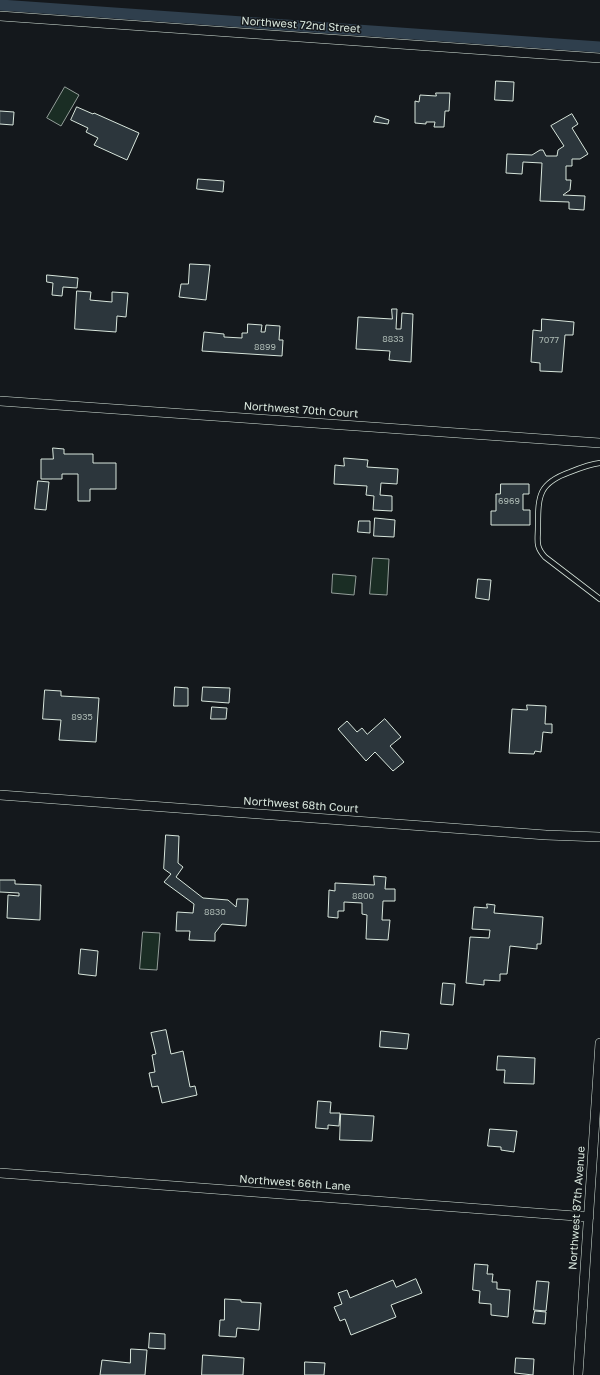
<!DOCTYPE html>
<html>
<head>
<meta charset="utf-8">
<style>
  body { margin:0 }
  canvas { display:block; background:#14181c }
</style>
</head>
<body>
<canvas width="600" height="1375"></canvas>
<script>
const g = document.querySelector('canvas').getContext('2d');
g.lineJoin = 'round';
function fill(path, color) { g.fillStyle = color; g.fill(path, 'evenodd'); }
function trace(path, color, width, dash) { g.strokeStyle = color; g.lineWidth = width; g.lineCap = dash ? 'butt' : 'round'; g.setLineDash(dash || []); g.stroke(path); }
function write(font, color, halo, rows, align = 'center') {
  g.font = font + ' "Golos Text",sans-serif'; g.lineWidth = 3; g.setLineDash([]); g.textBaseline = 'middle'; g.strokeStyle = halo; g.fillStyle = color; for (const [text, x, y, turn = 0] of rows) {
    g.save(); g.translate(x, y); g.rotate((+turn || 0) * Math.PI / 180); g.textAlign = isNaN(turn) ? turn : align; if (halo) g.strokeText(text, 0, 0); g.fillText(text, 0, 0); g.restore();
  }
}
const green = new Path2D(`
  M65 87 79 95 61 126 47 118Z
  M373 558 389 559 387 595 370 594Z
  M333 574 356 576 354 595 332 593Z
  M143 932 160 933 157 970 140 969Z`);
const canal = new Path2D(`
  M0 5 600 47`);
const building = new Path2D(`
  M496 81 514 82 513 101 495 100Z
  M436 93H450L449 111H445L444 127H434L435 122H426V124L415 123V101L419 102 420 95 436 96Z
  M77 107 93 114 94 113 139 133 127 160 94 145 98 138 86 132 88 128 71 120Z
  M0 111 14 112 13 125 0 124Z
  M572 114 578 124 572 128 588 154 580 159H572V166H566V180H571L570 190 563 195 585 196 584 210 569 209V202L540 201 542 163 523 162 522 174 506 173 507 154 532 155 540 150H543L546 156H557L558 150 564 146 551 126Z
  M376 116 389 120 388 124 374 122Z
  M198 179 224 181 223 192 197 189Z
  M190 264 210 265 206 300 179 297 181 284H188Z
  M47 275 78 278 77 288 63 287 62 296 52 295 53 283 47 282Z
  M77 291 91 292 90 300 112 302V292L128 293 126 317 117 316 116 332 75 329Z
  M392 309H397L396 329H401L402 313 413 314 411 362 389 360 390 351 356 349 358 317 392 319Z
  M542 319 574 322 573 335H565L562 372 540 371V363L531 362 533 330 541 331Z
  M248 324 262 325 261 332H265L266 325 280 326 279 340H283L282 356 202 351 204 332 224 334V337L242 338V333H247Z
  M53 448 64 449V454H93V463H116V489H90V501H78V474H62V479H41V459H53Z
  M344 458 368 460 367 467 398 469 397 484 381 483 380 495 392 496V511L373 510 374 496 366 495 367 486 334 484 335 465 344 466Z
  M38 481 49 482 46 510 35 509Z
  M501 484H529V494H523V510H530V525H491V511H496V494H500Z
  M375 518 395 520 394 537 374 536Z
  M359 521H370V533L358 532Z
  M478 579 491 580 489 600 476 598Z
  M175 687 188 688V706H174Z
  M203 687 230 688 229 703 202 701Z
  M45 690 61 691V696L99 698 96 742 59 740 61 720 43 719Z
  M527 705 546 706 545 724H552V733L543 732 541 752 535 751 534 754 509 753 512 709 527 710Z
  M212 707 227 708 226 719H211Z
  M385 719 401 737 390 746 404 762 393 771 375 752 366 761 338 729 347 721 357 732 362 728 367 734Z
  M166 835 179 836 178 863 183 867 176 877 203 898 228 900 236 907 237 899H248L246 926 222 924 215 933V941L189 940 190 931H176L177 912 193 913 194 904 164 882 171 874 164 869Z
  M374 876 386 877 385 889H395V901H383L382 920H390L388 940 366 939 367 915 362 914V903L344 902V911H338V918L328 917 329 890 335 891V883L374 885Z
  M0 880H15V884L41 885 40 920 7 918 8 895 19 896V893L0 892Z
  M487 904 495 905 494 913 543 917 541 944H537V949L510 946 507 974H500V981L484 980V985L466 983 470 937 489 938 490 930 472 929 474 907 487 908Z
  M81 949 98 951 96 976 79 974Z
  M443 983 455 984 453 1005 441 1004Z
  M166 1030 171 1054 183 1051 190 1087 195 1086 197 1095 162 1103 158 1086 152 1087 149 1073 155 1072 152 1055 156 1054 151 1033Z
  M381 1031 409 1034 407 1049 380 1047Z
  M498 1056 535 1058 534 1084 504 1083 505 1070H497Z
  M318 1101 331 1102 330 1113H340L339 1126 328 1125V1129L316 1128Z
  M341 1114 374 1116 372 1141 340 1140Z
  M490 1129 517 1131 514 1152 501 1150V1147L488 1146Z
  M475 1264 488 1265 487 1274H493L492 1282H497V1289L510 1290 508 1317 491 1315V1304L479 1303 480 1291 473 1290Z
  M416 1279 422 1293 391 1305 396 1317 351 1335 345 1319 340 1321 334 1307 342 1304 338 1293 347 1290 350 1298 393 1280 396 1287Z
  M537 1281 549 1282 546 1311 534 1310Z
  M225 1299 241 1300V1302L261 1303 259 1330 237 1328 236 1337 219 1336 220 1320H224Z
  M535 1311 546 1312 545 1324 533 1323Z
  M150 1333 165 1334V1349L149 1348Z
  M131 1349 147 1350 145 1375H100L102 1360 130 1363Z
  M203 1355 244 1358 243 1375H202Z
  M516 1358 534 1359 533 1375 515 1373Z
  M305 1362 325 1363 324 1375H305Z`);
const service = new Path2D(`
  M600 463C590 464 580 468 570 472 539 483 538 495 538 526 538 541 535 546 545 557L600 599`);
const minor = new Path2D(`
  M0 16 600 58
  M0 401 600 443
  M0 795 546 835 600 837
  M0 1173 589 1217
  M578 1375 600 1043`);
const numberNames = [
  ["8833",393,339],
  ["7077",549,340],
  ["8899",265,347],
  ["6969",509,501],
  ["8935",82,717],
  ["8800",363,896],
  ["8830",215,912]
];
const streetNames = [
  ["Northwest 72nd Street",301,25,4],
  ["Northwest 70th Court",301,410,4],
  ["Northwest 68th Court",301,805,4],
  ["Northwest 66th Lane",295,1183,4],
  ["Northwest 87th Avenue",577,1208,-86]
];
fill(green, '#1a2d24');
trace(green, '#939e99', 1);
trace(canal, '#2f3f4d', 11);
fill(building, '#2c363c');
trace(building, '#d8e6dc', 1);
trace(service, '#d8e6dc', 6);
trace(minor, '#d8e6dc', 10);
trace(service, '#14181c', 4.5);
trace(minor, '#14181c', 9);
write('9px', '#adbab4', null, numberNames);
write('11px', '#d8e6dc', '#14181c', streetNames);
</script>
</body>
</html>
